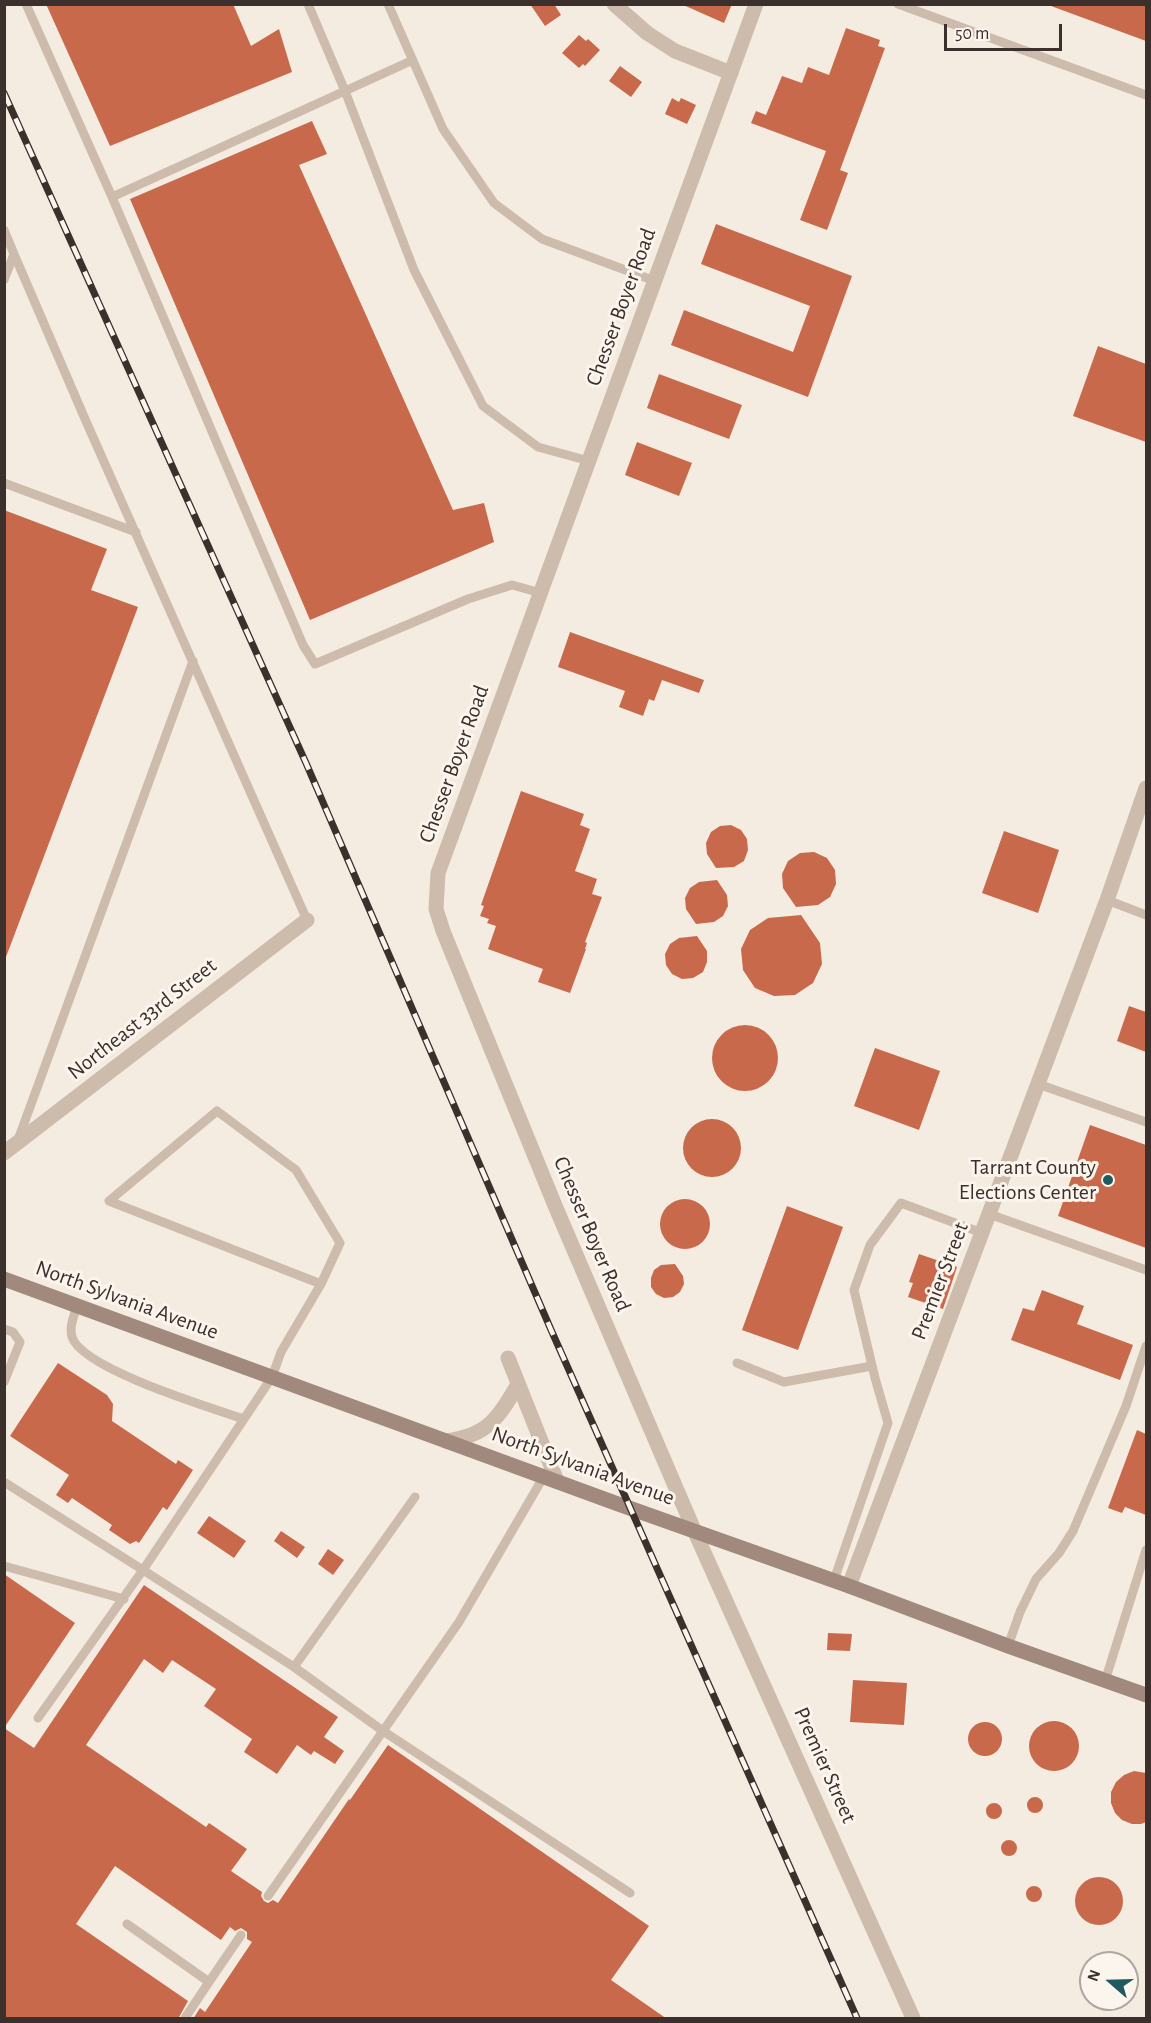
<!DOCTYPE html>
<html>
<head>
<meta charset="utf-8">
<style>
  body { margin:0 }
  #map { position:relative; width:1151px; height:2023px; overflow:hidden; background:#f4ebe1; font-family:"Alegreya Sans",sans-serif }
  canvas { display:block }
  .frame { position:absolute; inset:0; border:6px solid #3b302b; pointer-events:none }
  .north { position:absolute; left:1079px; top:1951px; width:60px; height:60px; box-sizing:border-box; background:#fbf5ee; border:2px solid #aea6a0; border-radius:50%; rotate:290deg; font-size:16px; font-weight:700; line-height:24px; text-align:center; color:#3b302b }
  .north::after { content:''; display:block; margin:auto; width:21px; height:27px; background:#1f5a5e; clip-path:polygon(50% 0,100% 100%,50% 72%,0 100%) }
  .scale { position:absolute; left:944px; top:24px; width:118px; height:27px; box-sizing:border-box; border:3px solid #3b302b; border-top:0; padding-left:8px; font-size:18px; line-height:21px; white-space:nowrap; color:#3b302b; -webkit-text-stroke:4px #fbf5ee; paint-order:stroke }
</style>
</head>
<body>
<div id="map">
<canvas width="1151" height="2023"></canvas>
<div class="frame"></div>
<div class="north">N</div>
<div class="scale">50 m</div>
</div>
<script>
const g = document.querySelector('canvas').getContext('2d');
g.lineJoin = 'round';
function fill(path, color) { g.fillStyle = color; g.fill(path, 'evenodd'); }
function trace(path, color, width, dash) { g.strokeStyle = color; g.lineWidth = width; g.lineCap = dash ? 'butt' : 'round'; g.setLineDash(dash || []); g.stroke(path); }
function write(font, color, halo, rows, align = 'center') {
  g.font = font + ' "Alegreya Sans",sans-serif'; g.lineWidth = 6; g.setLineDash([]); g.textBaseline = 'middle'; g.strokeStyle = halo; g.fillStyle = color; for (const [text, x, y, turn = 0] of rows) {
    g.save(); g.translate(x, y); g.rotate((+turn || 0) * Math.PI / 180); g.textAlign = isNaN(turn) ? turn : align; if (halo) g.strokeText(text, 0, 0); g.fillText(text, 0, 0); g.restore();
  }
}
const building = new Path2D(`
  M46 4H233L251 46 279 29 292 72 110 146Z
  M530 4H554L561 15 545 26Z
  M681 4H732L724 23Z
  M1051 4H1146V41L1051 6Z
  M846 28 880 40 878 46 885 48 840 170 848 173 827 230 800 220 826 151 751 123 756 111 766 115 782 76 802 83 808 67 829 75Z
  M579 35 586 41 588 39 600 50 585 66 583 64 579 68 562 53Z
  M620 66 642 82 631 97 609 81Z
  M672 98 679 102 681 98 696 105 687 124 665 114Z
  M312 121 327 154 299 165 453 510 484 503 494 542 310 620 130 199Z
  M716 224 852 276 808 397 671 345 684 310 793 352 810 306 701 264Z
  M1098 346 1146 364V442L1073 416Z
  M659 374 742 405 729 439 647 408Z
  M637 442 692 463 679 496 625 475Z
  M4 510 107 549 91 590 138 607 6 957Z
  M570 632 704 680 699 693 662 680 654 701 649 699 643 716 619 707 625 691 558 667Z
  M521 791 584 814 580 825 590 829 575 871 597 879 592 894 602 897 585 942 587 943 585 949H586L570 993 538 982 543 969 488 949 496 926 487 923 489 919 480 916 484 906 481 905Z
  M731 825 741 830 747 839 748 850 744 861 734 867 716 868 707 854 706 843 711 832 720 826Z
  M1004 831 1059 850 1038 913 982 893Z
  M814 852 827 858 835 870 836 884 830 897 818 905 796 907 783 888 782 874 788 861 800 853Z
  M717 880 727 895 728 906 723 916 714 922 696 924 686 909 685 898 690 888 699 882Z
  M801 915 820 943 822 964 813 983 795 995 774 996 755 988 743 970 741 949 750 930 768 918Z
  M697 936 707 951V962L703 972 693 978 682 979 672 974 666 965 665 954 670 944 679 938Z
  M1129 1006 1146 1012V1052L1117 1041Z
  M712 1058a33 33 0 1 1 66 0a33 33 0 1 1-66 0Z
  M875 1048 940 1071 919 1130 854 1106Z
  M683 1148a29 29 0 1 1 58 0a29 29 0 1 1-58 0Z
  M1090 1125 1146 1145V1248L1058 1216Z
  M660 1224a25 25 0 1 1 50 0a25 25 0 1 1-50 0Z
  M787 1206 843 1227 798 1350 742 1330Z
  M919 1254 957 1267 943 1309 908 1297 913 1283 909 1282Z
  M675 1264 683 1276 684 1284 680 1292 673 1297 664 1298 656 1294 651 1287V1278L654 1270 661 1265Z
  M1042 1290 1084 1306 1077 1324 1133 1345 1120 1380 1011 1340 1023 1308 1034 1311Z
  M58 1363 107 1395 113 1404 112 1421 176 1464 178 1460 193 1470 167 1510 163 1507 139 1543 136 1541 130 1544 109 1530 112 1525 72 1498 68 1503 56 1495 69 1475 10 1436Z
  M1137 1430 1146 1434V1515L1125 1507 1122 1513 1108 1508Z
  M209 1516 246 1541 234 1558 197 1533Z
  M281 1531 305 1547 297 1558 274 1541Z
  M328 1549 344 1560 333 1575 318 1564Z
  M4 1574 75 1623 4 1728Z
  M144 1585 338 1717 324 1737 344 1751 335 1764 314 1751 311 1755 297 1745 277 1774 244 1752 252 1739 204 1706 216 1689 172 1660 163 1673 144 1659 86 1745 206 1827 209 1823 247 1849 231 1871 262 1892 261 1896 264 1901 268 1903 273 1900 278 1903 349 1799 350 1800 388 1745 649 1926 611 1980 667 2019H193L200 2008 205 2012 252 1942 247 1939V1932L241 1928 235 1931 230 1927 221 1940 115 1866 76 1924 188 2001 178 2019H4V1728L34 1748Z
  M828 1633 852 1634 850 1651 827 1650Z
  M853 1680 907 1683 904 1725 850 1722Z
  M1029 1746a25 25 0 1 1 50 0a25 25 0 1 1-50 0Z
  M968 1739a17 17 0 1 1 34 0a17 17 0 1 1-34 0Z
  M1134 1771 1146 1773V1822L1141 1824H1132L1122 1820 1115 1813 1111 1803V1792L1116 1782 1124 1775Z
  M1027 1805a8 8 0 1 1 16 0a8 8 0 1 1-16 0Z
  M986 1811a8 8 0 1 1 16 0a8 8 0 1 1-16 0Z
  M1001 1848a8 8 0 1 1 16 0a8 8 0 1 1-16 0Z
  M1075 1901a24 24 0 1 1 48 0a24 24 0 1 1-48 0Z
  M1026 1894a8 8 0 1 1 16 0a8 8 0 1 1-16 0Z`);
const service = new Path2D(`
  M26 4 112 197 413 60
  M308 4 345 91 414 270 483 406 538 447 589 461
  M388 4 443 129 494 203 542 239 655 281
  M898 4 1146 95
  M112 197 303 645 315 664 468 599 512 585 541 593
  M4 230 14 254
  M4 280 14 254 85 419 307 920
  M4 483 136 532
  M1107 900 1146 915
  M1038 1084 1146 1122
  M18 1140 193 661
  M989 1214 1146 1270
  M77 1306C74 1316 69 1327 72 1337 82 1369 212 1408 244 1419
  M4 1329 13 1332 20 1342 4 1382
  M737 1363 784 1382 872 1366
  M4 1482 143 1570 38 1718
  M415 1497 294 1667 383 1731 630 1893
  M4 1566 124 1599
  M834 1580 888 1423 875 1378 854 1290 870 1245 901 1203 982 1233
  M1008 1646 1020 1612 1036 1579 1059 1553 1073 1531 1126 1406 1146 1346
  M294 1667 143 1570 272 1377 281 1352 321 1284 109 1201 217 1111 296 1170 340 1243 321 1284
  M1105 1681 1146 1550
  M268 1896 459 1622 544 1476
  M127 1924 209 1982 241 1935
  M185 2018 209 1982`);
const minor = new Path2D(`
  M614 4 647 33 675 51 731 73
  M4 1153 307 920
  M508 1358 557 1481
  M446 1441C487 1436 499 1418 518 1384
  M694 1530 913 2018
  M849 1586 1107 900 1146 788`);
const tertiary = new Path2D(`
  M694 1530 556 1208 443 931 436 909 438 873 756 4`);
const secondary = new Path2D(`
  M4 1279 618 1504 849 1586 1008 1646 1146 1695`);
const rail = new Path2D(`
  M4 93 306 763 552 1332 857 2018`);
const markers = [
  [1108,1180,6,"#1f5a5e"]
];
const streetNames = [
  ["Chesser Boyer Road",621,307,-70],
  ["Chesser Boyer Road",454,764,-70],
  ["Northeast 33rd Street",142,1019,-38],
  ["Chesser Boyer Road",592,1234,67],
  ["Premier Street",940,1281,-69],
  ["North Sylvania Avenue",127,1300,20],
  ["North Sylvania Avenue",583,1466,20],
  ["Premier Street",825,1765,66]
];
const poiNames = [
  ["Tarrant County",1096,1167],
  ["Elections Center",1096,1192]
];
fill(building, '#c8694b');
trace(service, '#cdbbac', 9);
trace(minor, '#cdbbac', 15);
trace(tertiary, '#cdbbac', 15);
trace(secondary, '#a18a7d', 15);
trace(rail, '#3b302b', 7);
trace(rail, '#fbf5ee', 4.5, [14]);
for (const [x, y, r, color] of markers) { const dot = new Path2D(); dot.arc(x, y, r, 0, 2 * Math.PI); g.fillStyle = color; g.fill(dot); trace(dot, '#fbf5ee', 2); }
write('22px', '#3b302b', '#fbf5ee', streetNames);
write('22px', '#3b302b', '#fbf5ee', poiNames, 'right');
</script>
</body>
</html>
